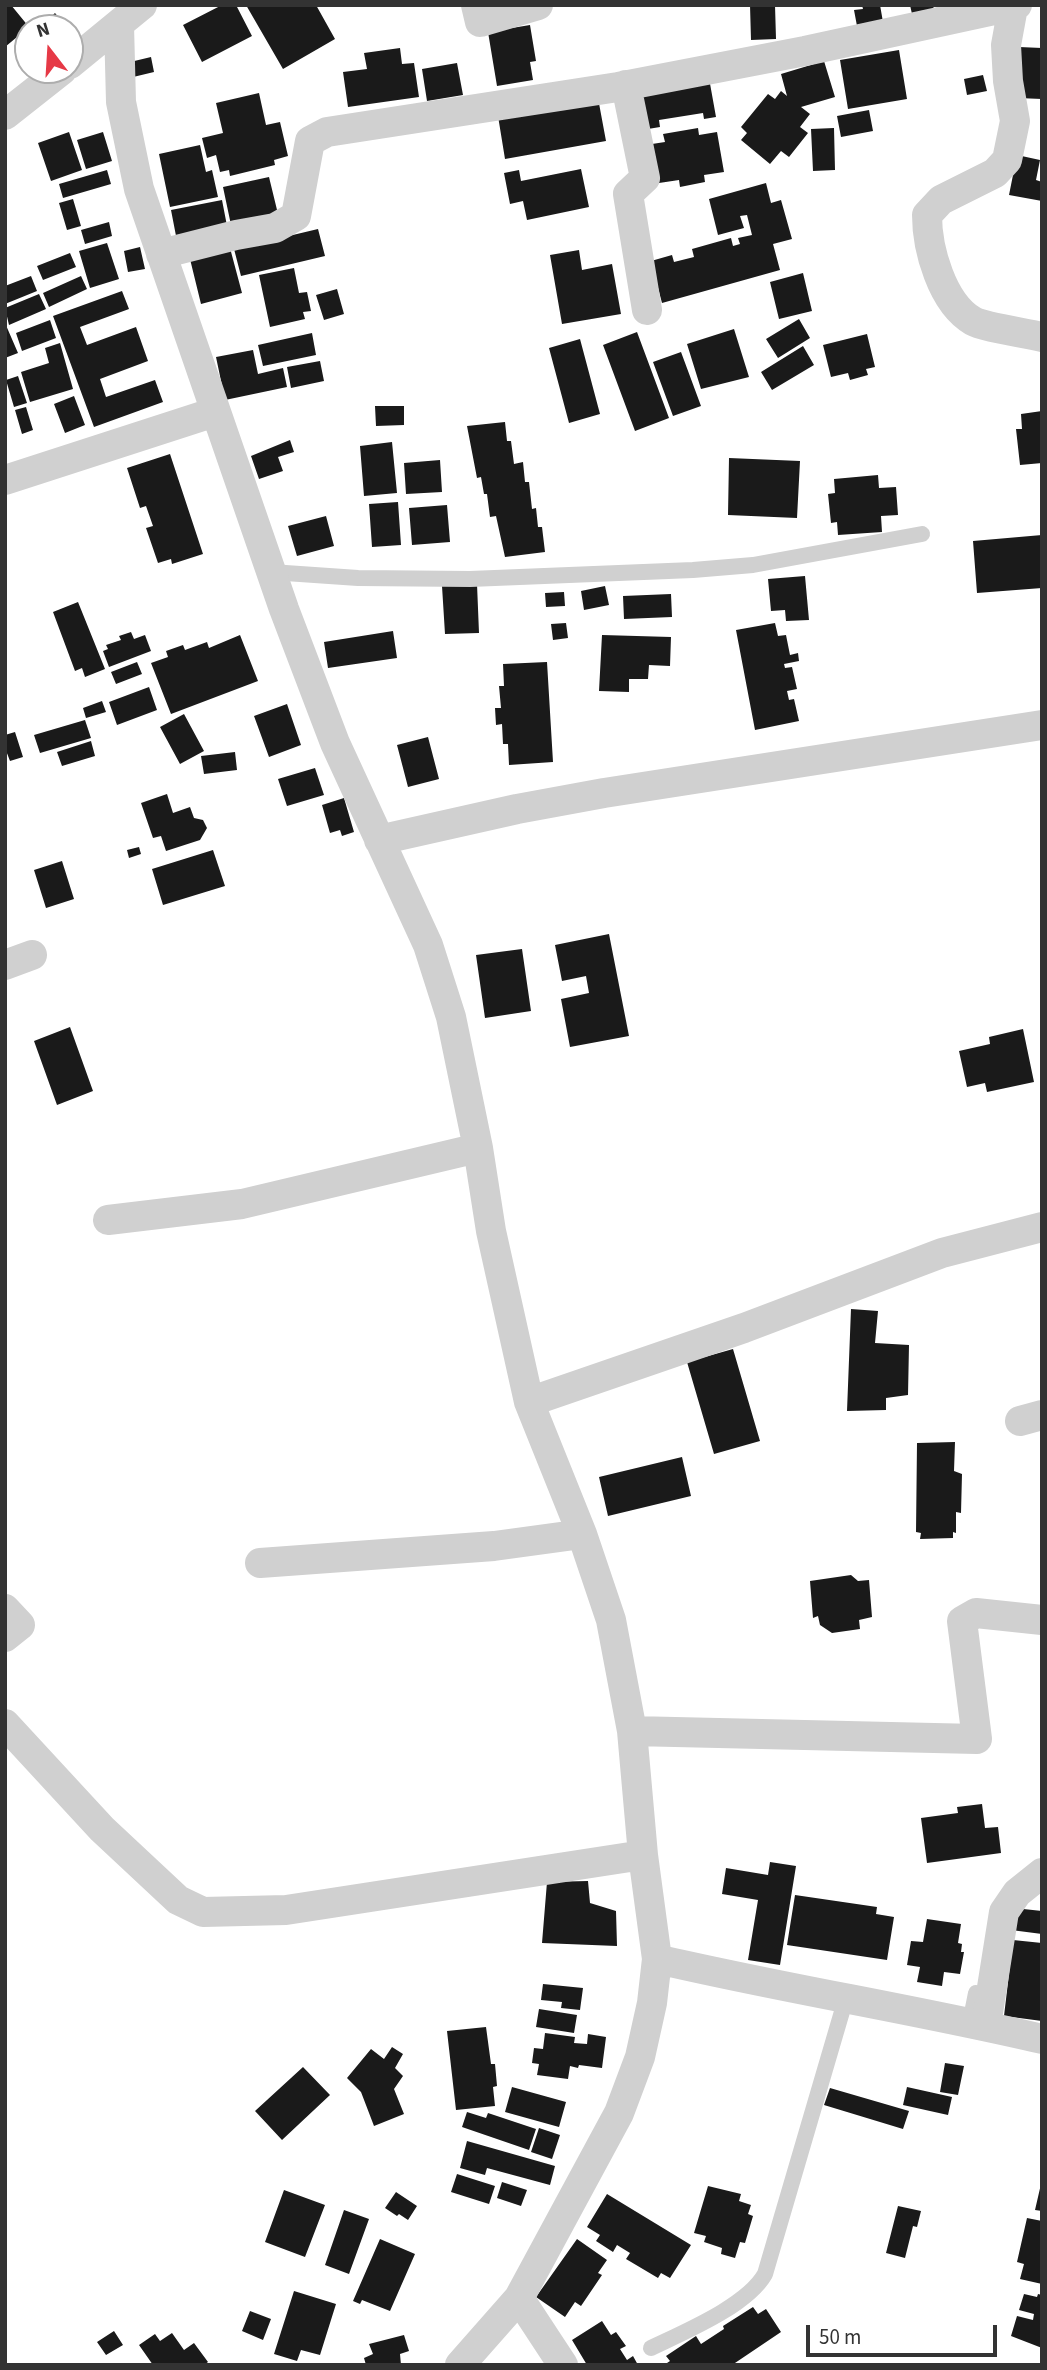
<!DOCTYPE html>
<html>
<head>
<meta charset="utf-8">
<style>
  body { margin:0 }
  #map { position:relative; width:1047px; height:2370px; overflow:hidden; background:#fff; font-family:"Source Sans 3",sans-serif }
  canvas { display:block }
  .frame { position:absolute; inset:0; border:7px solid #333; pointer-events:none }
  .north { position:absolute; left:14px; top:14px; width:70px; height:70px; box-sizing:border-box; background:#fff; border:2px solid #adadad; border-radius:50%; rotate:343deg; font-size:19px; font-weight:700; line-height:28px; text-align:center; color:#333 }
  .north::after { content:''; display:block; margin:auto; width:24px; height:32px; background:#e63946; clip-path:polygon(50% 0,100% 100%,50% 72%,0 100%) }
  .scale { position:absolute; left:806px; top:2325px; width:191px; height:32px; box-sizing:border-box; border:4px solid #333; border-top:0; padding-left:9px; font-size:21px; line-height:24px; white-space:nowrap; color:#333; -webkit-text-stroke:5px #fff; paint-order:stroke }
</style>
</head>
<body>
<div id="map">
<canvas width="1047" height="2370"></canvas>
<div class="frame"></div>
<div class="north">N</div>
<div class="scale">50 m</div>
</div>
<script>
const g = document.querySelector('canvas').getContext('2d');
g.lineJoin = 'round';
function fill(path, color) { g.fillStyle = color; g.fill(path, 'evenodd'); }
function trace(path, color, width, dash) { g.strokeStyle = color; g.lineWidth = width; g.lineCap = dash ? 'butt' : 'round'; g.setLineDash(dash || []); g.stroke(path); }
const building = new Path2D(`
  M5 5H11L29 27 5 47Z
  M222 5H236L252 36 202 62 183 25Z
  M246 5H316L335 39 283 69Z
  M750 5H775L776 39 751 40Z
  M862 5H880L883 22 857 26 854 10 863 9Z
  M910 5H933L936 18 914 23Z
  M55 13 67 28H52L46 21Z
  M530 25 536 61 530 62 533 80 497 86 488 32Z
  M1019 47 1042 48V99L1018 98Z
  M400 48 402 64 414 63 419 97 348 107 343 72 367 69 364 53Z
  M899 50 907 99 848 109 840 60Z
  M151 57 154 72 129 78 126 63Z
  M824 61 835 97 801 107 810 114 800 127 808 133 789 157 781 151 770 164 741 140 747 133 741 127 768 94 775 99 781 91 787 96 781 74Z
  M457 63 463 95 427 101 422 69Z
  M983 75 987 91 967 95 964 79Z
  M709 78 716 117 704 119 703 113 659 120 660 127 642 130V90Z
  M259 93 266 125 280 122 288 156 274 160 275 165 230 176 229 170 220 172 216 155 207 158 202 138 223 133 216 103Z
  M598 98 606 141 505 159 498 116Z
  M869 110 873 131 841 137 837 116Z
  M698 128 699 135 717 132 724 172 704 175 705 182 680 187 679 180 659 183 652 144 665 142 663 134Z
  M834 128 835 170 813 171 811 129Z
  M69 132 82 170 51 181 38 143Z
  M103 132 112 161 86 169 77 140Z
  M200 145 206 172 212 170 218 197 170 207 159 154Z
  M1017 155 1040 160 1036 180 1042 182V201L1009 195Z
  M581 169 589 207 527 220 523 201 510 204 504 173 519 170 521 181Z
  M107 170 111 184 63 198 59 184Z
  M269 177 278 214 231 225 223 187Z
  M766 183 771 203 781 200 792 239 773 244 780 270 662 303 651 261 672 255 674 262 694 257 692 249 731 238 733 246 740 244 738 238 752 235 747 215 740 216 744 228 718 235 709 199Z
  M73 199 81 226 67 230 59 203Z
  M222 200 228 231 177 241 171 210Z
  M109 222 112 236 85 244 81 230Z
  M318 229 325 256 241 276 234 249Z
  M107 243 119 279 90 288 79 251Z
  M140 247 145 269 128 272 124 251Z
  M230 248 242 293 201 304 190 259Z
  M579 250 582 270 612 264 621 314 562 324 550 255Z
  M70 253 76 267 43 280 37 266Z
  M294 268 299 293 307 292 311 311 303 312 305 319 270 327 259 275Z
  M803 273 812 311 779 319 770 282Z
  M31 276 37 291 5 304V286Z
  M81 276 87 289 49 307 43 293Z
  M337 289 344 314 324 320 316 295Z
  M122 291 129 309 80 327 87 345 136 327 148 361 100 379 106 397 155 380 163 402 94 427 53 316Z
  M39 294 46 309 9 325 5 308Z
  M799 319 810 338 778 358 766 339Z
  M50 320 56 338 22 351 16 333Z
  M5 323 18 353 5 358Z
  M734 329 749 377 701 389 687 344Z
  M637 332 669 418 635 431 603 345Z
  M312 333 316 355 263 366 258 345Z
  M867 334 875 367 866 369 868 375 850 380 848 373 831 377 823 345Z
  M580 339 600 414 569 423 549 348Z
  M60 343 73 389 30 402 21 372 49 363 45 348Z
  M803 346 814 365 772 390 761 372Z
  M253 350 258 374 283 368 287 387 225 400 216 357Z
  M681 352 701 406 673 416 653 362Z
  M320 361 324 381 291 388 287 367Z
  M18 376 27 403 14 407 6 380Z
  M74 396 85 425 65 433 54 404Z
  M375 406H404V425L376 426Z
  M26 407 33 430 22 434 15 410Z
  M1042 411V463L1020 465 1016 429H1022L1021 414Z
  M505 422 507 441H511L514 464 523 462 525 482H529L532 509 536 508 538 527H542L545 552 505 557 496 516 490 517 487 494H484L481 477 477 478 467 426Z
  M290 440 294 452 278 457 283 471 259 479 251 456Z
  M392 442 397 493 364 496 360 446Z
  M170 454 203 554 172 564 171 559 158 563 146 528 153 526 146 506 140 508 127 468Z
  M729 458 800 461 797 518 728 515Z
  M440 460 442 492 406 494 404 463Z
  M878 475 879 488 896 487 898 515 881 516 882 532 838 535 837 522 831 523 828 494 835 493 834 479Z
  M398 502 401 545 372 547 369 504Z
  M447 505 450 542 412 545 409 508Z
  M326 516 334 546 297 556 288 526Z
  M1042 535V588L977 593 973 541Z
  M805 576 809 620 786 621 785 610 771 611 768 579Z
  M477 584 479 633 445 634 442 586Z
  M605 586 609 605 584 610 581 591Z
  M564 592 565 606 546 607 545 593Z
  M671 594 672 617 624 619 623 596Z
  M78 602 105 669 85 677 82 668 75 671 53 612Z
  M566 623 568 638 553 640 551 624Z
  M775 623 778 636 786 635 790 655 798 653 799 661 784 664 785 668 792 667 797 689 787 691 789 700 794 699 799 721 755 730 736 630Z
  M393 631 397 658 328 668 324 642Z
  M131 632 134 639 145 635 151 651 109 667 103 651 108 649 106 645 121 640 119 636Z
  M240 635 258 681 171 714 151 663 168 657 166 651 183 645 185 650 207 642 209 648Z
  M602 635 671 637 670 666 649 665 648 679H629V692L599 691Z
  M137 662 142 674 116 684 111 672Z
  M547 662 553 762 509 765 508 744H503L502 724 496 725 495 708H501L499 686H504L503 664Z
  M149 687 157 710 117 725 109 702Z
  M102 701 106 712 86 718 83 708Z
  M287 704 301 745 269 757 254 716Z
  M184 714 204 751 180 764 160 727Z
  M85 720 91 738 40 753 34 735Z
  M15 732 23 757 10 761 5 748V735Z
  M428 737 439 779 408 787 397 745Z
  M91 741 95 756 62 766 57 752Z
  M235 752 237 770 204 774 201 756Z
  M315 768 324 795 287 806 278 779Z
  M167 794 173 813 190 807 194 818 203 820 207 828 200 840 166 851 161 836 153 838 141 803Z
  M344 798 354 832 342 836 340 830 330 833 322 805Z
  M139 847 141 854 129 858 127 850Z
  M213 850 225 886 163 905 152 869Z
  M62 861 74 899 46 908 34 870Z
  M609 934 629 1036 570 1047 561 999 589 993 586 976 562 981 555 945Z
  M522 949 531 1011 485 1018 476 955Z
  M70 1027 93 1091 57 1105 34 1041Z
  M1023 1029 1034 1082 987 1092 985 1083 967 1087 959 1051 990 1044 989 1037Z
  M851 1309 878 1311 875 1343 909 1345 908 1395 886 1398V1410L847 1411Z
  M733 1349 760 1441 714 1454 687 1362Z
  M955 1442 954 1471 962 1474 961 1513 956 1512V1533L953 1532V1538L920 1539 921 1533 916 1532 917 1443Z
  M682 1457 691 1496 608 1516 599 1477Z
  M851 1575 858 1581 869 1580 872 1617 859 1620 860 1629 832 1633 820 1625 818 1616 813 1618 810 1581Z
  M982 1804 985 1828 998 1827 1001 1853 927 1863 921 1818 958 1813 957 1807Z
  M770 1862 796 1866 780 1965 748 1960 758 1900 722 1894 726 1868 768 1875Z
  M588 1881 590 1903 616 1911 617 1946 542 1943 547 1882Z
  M795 1895 877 1907 876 1914 894 1917 887 1960 787 1945Z
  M1014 1908 1042 1911V1934L1011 1930Z
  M927 1919 961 1924 958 1943 962 1944 961 1952H964L960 1974 944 1972 942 1986 917 1982 920 1967 907 1965 911 1941 923 1942Z
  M1013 1940 1042 1943V2021L1004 2016Z
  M543 1984 583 1988 580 2010 561 2008 562 2002 541 2000Z
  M539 2009 577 2015 574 2033 536 2027Z
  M486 2027 491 2064H495L497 2086 493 2087 495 2106 456 2110 447 2031Z
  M545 2033 575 2037 574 2043 587 2044 588 2034 606 2037 602 2068 579 2065 578 2068 570 2066 568 2079 537 2075 539 2064 532 2063 534 2048 543 2049Z
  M392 2047 403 2054 395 2068 403 2076 394 2089 404 2114 374 2126 361 2092 347 2078 371 2049 384 2059Z
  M945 2063 964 2066 958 2095 940 2092Z
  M303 2067 330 2095 282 2140 255 2111Z
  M512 2087 566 2102 559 2127 505 2112Z
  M907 2087 952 2097 948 2115 903 2105Z
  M830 2088 909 2111 903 2129 824 2105Z
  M467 2112 486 2118 488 2113 536 2129 529 2150 462 2127Z
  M539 2128 560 2135 552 2159 531 2152Z
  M467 2141 555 2166 550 2185 487 2168 485 2175 460 2168Z
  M457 2174 495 2186 489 2204 451 2192Z
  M502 2182 527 2190 521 2206 497 2198Z
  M1041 2184H1042V2211L1035 2210Z
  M708 2186 741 2194 739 2201 751 2205 748 2214 753 2216 745 2243 740 2242 735 2258 721 2254 722 2248 704 2242 706 2236 694 2233Z
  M284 2190 325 2205 305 2257 265 2242Z
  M396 2192 417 2206 408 2220 399 2214 397 2216 385 2208Z
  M607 2194 691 2245 670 2278 661 2273 658 2278 626 2259 630 2253 617 2245 613 2252 596 2241 600 2235 587 2227Z
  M898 2206 921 2211 917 2227 913 2226 905 2258 886 2253Z
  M344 2210 369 2219 349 2274 325 2265Z
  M1027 2218 1042 2221V2284L1020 2279 1024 2264 1017 2262Z
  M380 2239 415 2254 390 2311 362 2300 360 2304 353 2301Z
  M577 2239 607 2260 598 2273 602 2275 581 2306 575 2302 565 2317 536 2297Z
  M294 2291 336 2304 320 2355 301 2350 297 2361 274 2354Z
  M1024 2294 1037 2297 1038 2294 1042 2295V2348L1011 2336 1017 2316 1033 2320 1034 2314 1019 2310Z
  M753 2307 758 2314 766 2309 781 2332 732 2365H664L670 2361 666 2356 696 2336 701 2344 724 2329 723 2326Z
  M250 2311 271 2319 263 2340 242 2331Z
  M602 2321 611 2335 616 2332 626 2346 620 2349 627 2360 633 2356 638 2365H587L572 2340Z
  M114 2331 123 2345 106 2355 97 2342Z
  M172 2333 184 2350 194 2343 208 2362 204 2365H153L139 2345 155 2334 160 2341Z
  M404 2335 409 2351 400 2354 401 2365H366L364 2358 373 2354 369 2344Z`);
const lane = new Path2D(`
  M271 572 358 578 470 579 693 570 753 565 922 534
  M970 2023 976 1993
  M651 2348C684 2332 747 2306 765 2274L846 1998`);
const street = new Path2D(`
  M476 5 480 22 538 5
  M1013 7 1006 45 1008 81 1015 121 1007 160 995 173 941 200 927 215C927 249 942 303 973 321 983 327 1027 333 1042 337
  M119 25 121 102 139 189 284 609 335 743 428 945 451 1017 478 1148 491 1231 529 1402 582 1534 611 1620 632 1731 643 1855 657 1959 652 2003 640 2057 619 2113 519 2298 460 2365
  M70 64 142 5
  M626 85 645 178 628 194 647 310
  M5 115 62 70
  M161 254 236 235 275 228 296 216 310 141 327 132 618 87 805 51 1017 5
  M5 480 215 412
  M379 840 517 809 604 793 1042 725
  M5 965 32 955
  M108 1220 242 1204 478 1148
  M529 1402 744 1328 942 1253 1042 1227
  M1020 1421 1042 1415
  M260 1563 494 1546 582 1534
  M5 1609 20 1625 5 1637
  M5 1724 102 1829 178 1900 203 1912 286 1910 643 1855
  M632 1731 977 1739 962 1621 976 1613 1042 1620
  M657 1959C785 1989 914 2009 1042 2039
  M986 2025 1004 1912 1017 1893 1042 1873
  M519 2298 563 2365`);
fill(building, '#1a1a1a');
trace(lane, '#d0d0d0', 16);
trace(street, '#d0d0d0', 30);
</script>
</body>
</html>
